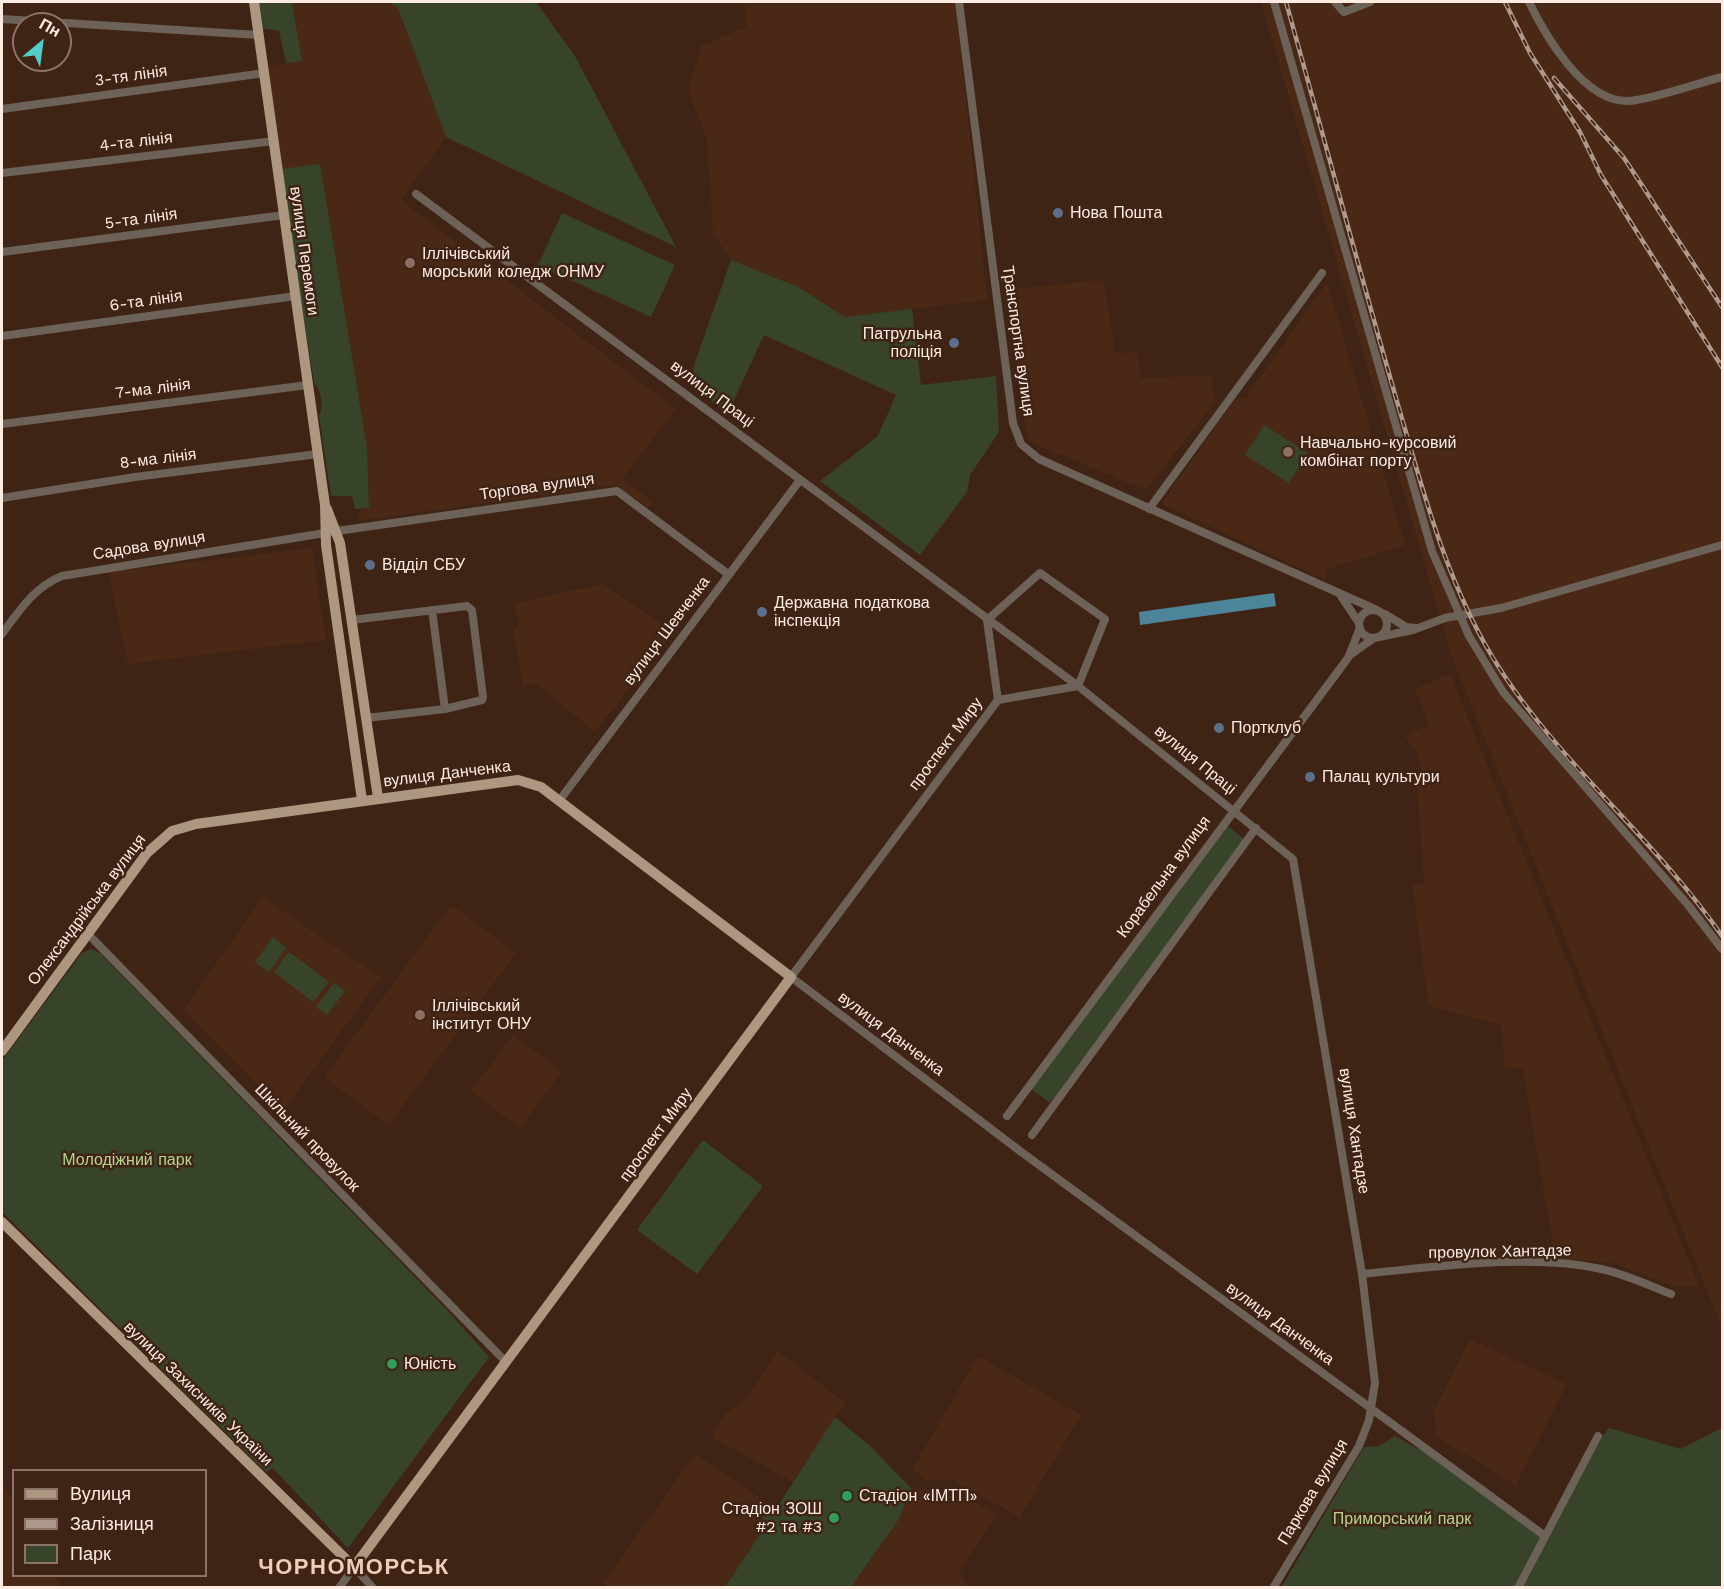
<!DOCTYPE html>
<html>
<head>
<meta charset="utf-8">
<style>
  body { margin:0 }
  #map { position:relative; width:1724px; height:1589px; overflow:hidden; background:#3f2415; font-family:"Work Sans",sans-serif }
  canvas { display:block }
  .frame { position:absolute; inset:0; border:3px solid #feebe2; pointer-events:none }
  .legend { position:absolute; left:12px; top:1469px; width:195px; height:108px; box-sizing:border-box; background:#3f2415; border:2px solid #8b7467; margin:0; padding:8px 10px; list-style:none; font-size:18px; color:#feebe2 }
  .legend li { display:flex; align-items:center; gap:12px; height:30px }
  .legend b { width:30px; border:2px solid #8b7467 }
  .north { position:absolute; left:12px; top:12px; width:60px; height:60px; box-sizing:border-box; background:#3f2415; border:2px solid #8b7467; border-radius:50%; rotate:29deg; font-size:16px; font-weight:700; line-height:24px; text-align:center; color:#feebe2 }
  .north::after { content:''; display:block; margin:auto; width:21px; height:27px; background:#53cdcb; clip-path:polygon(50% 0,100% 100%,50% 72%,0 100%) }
</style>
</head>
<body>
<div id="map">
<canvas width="1724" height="1589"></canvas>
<div class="frame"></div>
<ul class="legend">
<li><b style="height:8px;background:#ad9781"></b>Вулиця</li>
<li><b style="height:8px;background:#af998d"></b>Залізниця</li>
<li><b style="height:16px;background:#38442a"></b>Парк</li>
</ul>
<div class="north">Пн</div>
</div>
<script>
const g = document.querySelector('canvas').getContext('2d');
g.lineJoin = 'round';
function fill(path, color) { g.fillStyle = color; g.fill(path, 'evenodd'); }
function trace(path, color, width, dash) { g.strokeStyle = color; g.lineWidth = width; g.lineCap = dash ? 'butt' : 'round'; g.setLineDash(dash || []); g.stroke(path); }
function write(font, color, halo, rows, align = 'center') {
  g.font = font + ' "Work Sans",sans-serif'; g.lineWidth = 5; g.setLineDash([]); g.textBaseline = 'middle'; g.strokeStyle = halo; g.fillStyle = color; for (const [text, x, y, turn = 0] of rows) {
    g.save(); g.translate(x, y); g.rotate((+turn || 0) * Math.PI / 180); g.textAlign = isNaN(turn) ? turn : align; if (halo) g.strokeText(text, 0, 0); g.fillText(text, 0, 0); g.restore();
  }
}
const built = new Path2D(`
  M292 2H389L398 8 446 137 401 200 676 409 622 479 653 502 649 508 616 485 358 521 359 511 369 508 367 446 320 165 280 169 268 66 302 61Z
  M744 2H956L987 300 845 317 798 287 731 260 713 234 707 139 688 91 701 46 746 27Z
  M1261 2H1722V1328L1450 652Z
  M1100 280 1105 284 1115 353 1137 352 1141 378 1211 375 1215 402 1146 490 1042 447 1028 439 1003 290Z
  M1327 282 1405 545 1328 569 1325 580 1161 504 1237 397 1245 399Z
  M312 548 326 640 128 664 108 572Z
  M603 584 673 632 595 732 537 684 523 686 513 629 519 628 515 603Z
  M1450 674 1699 1286 1676 1287 1616 1264 1598 1261 1576 1262 1555 1257 1523 1070 1505 1067 1501 1025 1429 1006 1412 885 1424 884 1417 782 1422 772 1418 755 1405 736 1429 725 1415 689Z
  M262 897 381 977 283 1111 184 1010Z
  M451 905 516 953 389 1125 324 1077Z
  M513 1035 562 1071 520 1128 471 1091Z
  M1470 1339 1567 1384 1516 1485 1436 1436 1434 1411Z
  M778 1351 845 1403 793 1482 712 1437 725 1414 744 1400Z
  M978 1356 1081 1415 1020 1517 952 1480H925L913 1468Z
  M695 1454 771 1506 757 1525 763 1530 725 1587 610 1588 603 1583Z
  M2 1481 13 1503 14 1576H54L61 1587H2Z
  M912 1489 954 1491 997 1514 960 1572 967 1587 851 1588 897 1522Z`);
const green = new Path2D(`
  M257 2H292L302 61 286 63 279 31 261 28Z
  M389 2H536L576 58 676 247 446 137 398 8Z
  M320 164 367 447 369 508 355 509 352 496H331L319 416C324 405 321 392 314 382L280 169Z
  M562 213 675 265 651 317 538 265Z
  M731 260 798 287 845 317 912 309 921 385 996 376 999 432 970 475 967 492 920 555 820 481 878 436 896 395 764 335 727 415 697 387 693 368Z
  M1264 425 1308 453 1289 483 1245 455Z
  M1226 825 1244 839 1050 1103 1031 1089Z
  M273 937 286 948 269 972 255 962Z
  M91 949 100 953 448 1311 489 1357 348 1548 273 1468 266 1472 2 1212V1061L82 953Z
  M289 952 329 982 313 1002 274 972Z
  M334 983 345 991 327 1015 316 1007Z
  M703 1140 763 1186 697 1274 637 1230Z
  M835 1417 869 1445 912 1489 897 1522 851 1587H725L763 1530 757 1526 773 1503 778 1506Z
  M1609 1428 1681 1449 1722 1428V1587L1522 1588 1602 1437Z
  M1395 1436 1418 1449 1420 1446 1542 1537 1515 1587 1281 1588 1364 1447 1379 1446Z`);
const water = new Path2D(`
  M1274 593 1276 606 1140 625 1139 612Z`);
const minor = new Path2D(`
  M959 2 1013 423 1021 444 1039 459 1377 610
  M1274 2 1432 551 1469 636 1503 692 1688 905 1722 949
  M1335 2 1344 12 1370 2
  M1529 2C1546 37 1584 102 1628 101 1651 100 1698 83 1722 77
  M2 19 258 35
  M2 109 265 73
  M2 173 274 141
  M416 194 1078 686 1293 859 1362 1274 1375 1383 1369 1420 1359 1446 1273 1588
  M2 252 284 215
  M2 336 296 296
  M2 424 308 385
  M2 498 135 477 318 454
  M1149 509 1322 273
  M1339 593 1359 623
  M1359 624a14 14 0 1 1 28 0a14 14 0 1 1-28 0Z
  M432 610 445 709
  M1385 614 1406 627 1416 628
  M352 620 467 606 472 610 483 697 482 700 445 709 366 718
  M987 620 1040 573 1105 619 1078 686
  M987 620 998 700
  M2 634C19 611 34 587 62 576L337 531 617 491 728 574
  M1379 637 1413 630 1445 618 1501 608 1722 545
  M1350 655 1374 638
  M998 700 791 977 1020 1151 1545 1536
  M998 700 1078 686
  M559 801 800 480
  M87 933 506 1362
  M1007 1116 1348 658 1360 628
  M1032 1135 1256 828
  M1362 1274C1435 1267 1530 1253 1601 1269 1625 1274 1648 1285 1671 1294
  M339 1588 354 1567 373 1588
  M1518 1588 1598 1436`);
const major = new Path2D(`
  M254 2 325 505 326 545 362 800
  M327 509 340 543 378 798
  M2 1051 147 853 172 831 196 824 518 780 541 787 791 977 354 1567 2 1222`);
const rail = new Path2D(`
  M1286 2C1323 134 1358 266 1396 398 1421 483 1442 568 1486 646 1548 755 1652 834 1722 936
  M1505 2 1530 53 1580 132 1601 175 1722 367
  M1554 78 1624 158 1722 307`);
const markers = [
  [1058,213,6,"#5c6f8a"],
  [410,263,6,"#8d6e63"],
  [954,343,6,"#5c6f8a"],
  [1288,452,6,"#8d6e63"],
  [370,565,6,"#5c6f8a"],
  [762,612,6,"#5c6f8a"],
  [1219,728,6,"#5c6f8a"],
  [1310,777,6,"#5c6f8a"],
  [420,1015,6,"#8d6e63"],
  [392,1364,6,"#2e9e5b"],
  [847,1496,6,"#2e9e5b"],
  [834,1518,6,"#2e9e5b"]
];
const streetNames = [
  ["3-тя лінія",131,76,-8],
  ["4-та лінія",136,142,-7],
  ["5-та лінія",141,219,-8],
  ["вулиця Перемоги",304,251,82],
  ["6-та лінія",146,301,-8],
  ["Транспортна вулиця",1018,341,82],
  ["7-ма лінія",153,389,-7],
  ["вулиця Праці",712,394,37],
  ["8-ма лінія",158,459,-7],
  ["Торгова вулиця",537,487,-8],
  ["Садова вулиця",149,546,-9],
  ["вулиця Шевченка",667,631,-53],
  ["проспект Миру",946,744,-53],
  ["вулиця Праці",1195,760,39],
  ["вулиця Данченка",447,774,-7],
  ["Корабельна вулиця",1164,877,-54],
  ["Олександрійська вулиця",87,910,-53],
  ["вулиця Данченка",891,1034,37],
  ["вулиця Хантадзе",1354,1131,81],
  ["проспект Миру",656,1135,-54],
  ["Шкільний провулок",307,1138,46],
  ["провулок Хантадзе",1500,1252,-1],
  ["вулиця Данченка",1280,1324,36],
  ["вулиця Захисників України",198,1394,44],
  ["Паркова вулиця",1313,1492,-59]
];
const poiNames = [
  ["Нова Пошта",1070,213],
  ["Іллічівський",422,254],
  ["морський коледж ОНМУ",422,272],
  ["Патрульна",942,334,"right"],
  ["поліція",942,352,"right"],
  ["Навчально-курсовий",1300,443],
  ["комбінат порту",1300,461],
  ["Відділ СБУ",382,565],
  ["Державна податкова",774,603],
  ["інспекція",774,621],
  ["Портклуб",1231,728],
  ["Палац культури",1322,777],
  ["Іллічівський",432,1006],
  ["інститут ОНУ",432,1024],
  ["Юність",404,1364],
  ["Стадіон «ІМТП»",859,1496],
  ["Стадіон ЗОШ",822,1509,"right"],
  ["#2 та #3",822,1527,"right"]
];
const parkNames = [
  ["Молодіжний парк",127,1160],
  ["Приморський парк",1402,1519]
];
const districtNames = [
  ["ЧОРНОМОРСЬК",354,1568]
];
fill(built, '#492815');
fill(green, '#38442a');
fill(water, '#4c8599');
trace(minor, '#6d6257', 8);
trace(major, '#ad9781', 10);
trace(rail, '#af998d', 4.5);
trace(rail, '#3f2415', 2, [7]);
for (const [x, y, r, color] of markers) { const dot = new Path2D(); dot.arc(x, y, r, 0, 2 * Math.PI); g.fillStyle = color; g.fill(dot); trace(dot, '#3f2415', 2); }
write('16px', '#feebe2', '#3f2415', streetNames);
write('16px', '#feebe2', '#3f2415', poiNames, 'left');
write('16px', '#b5d591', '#3f2415', parkNames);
g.letterSpacing = '1.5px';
write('bold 22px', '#f0cdb9', '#3f2415', districtNames);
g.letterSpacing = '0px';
</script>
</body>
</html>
